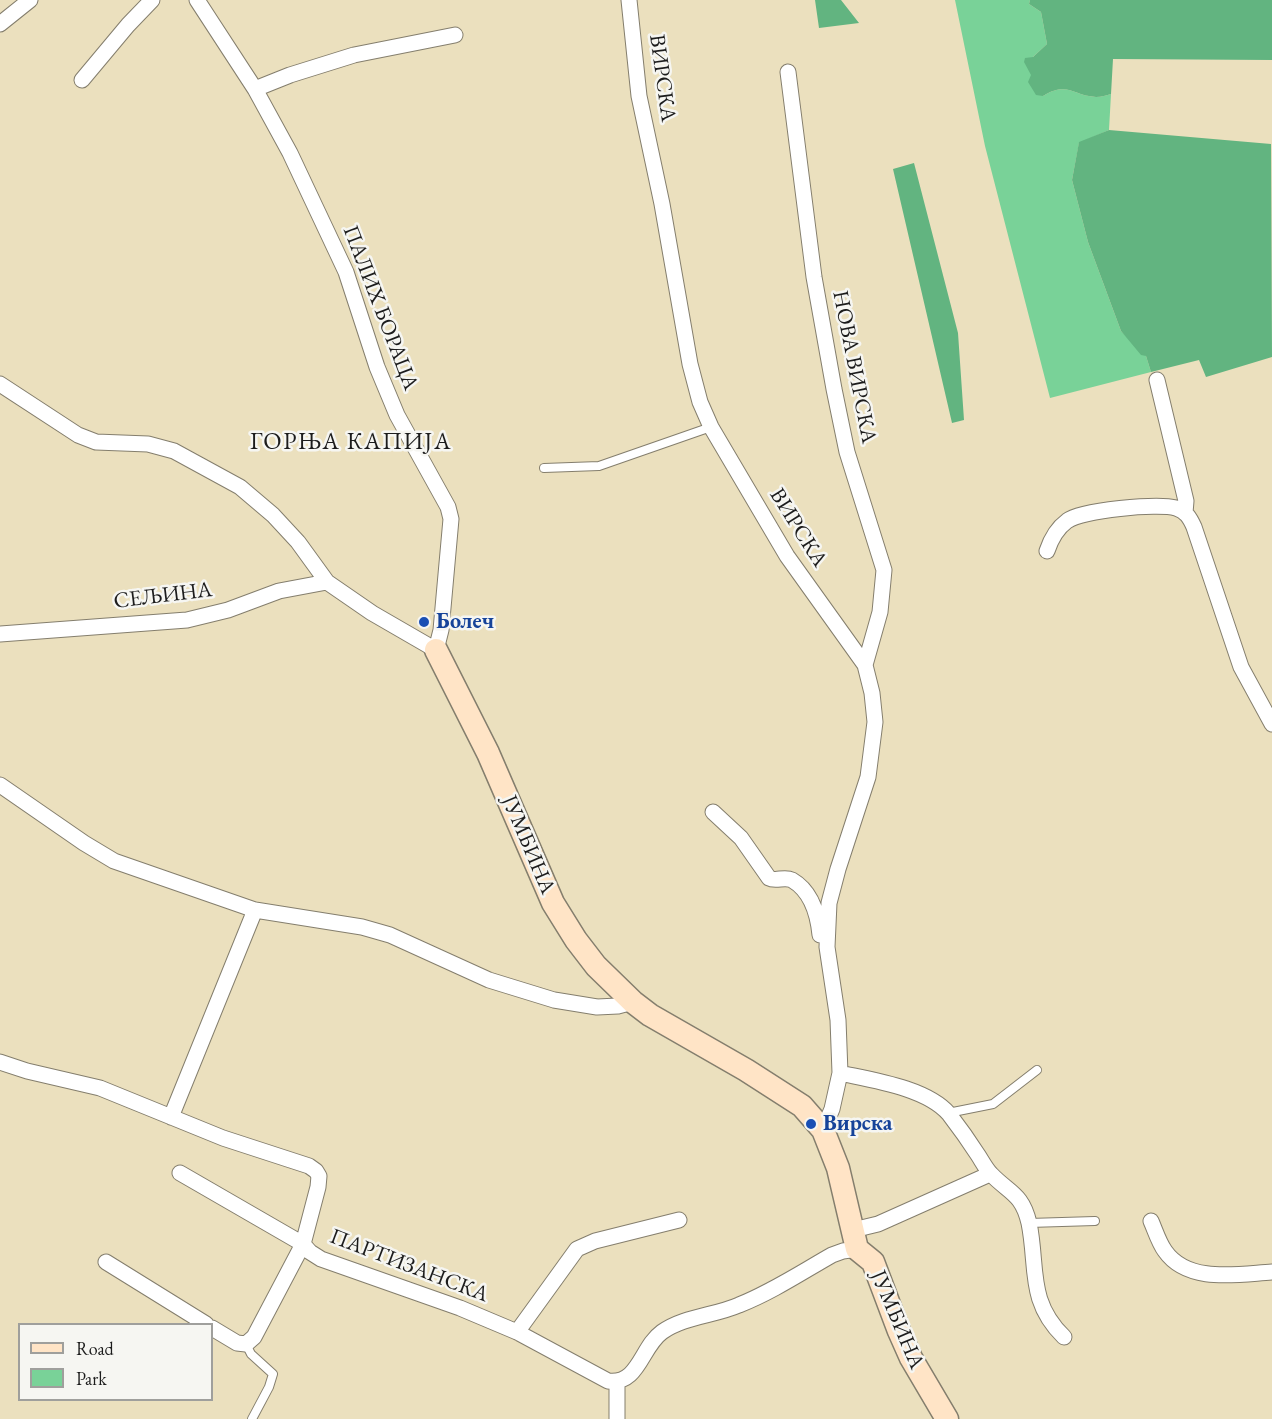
<!DOCTYPE html>
<html>
<head>
<meta charset="utf-8">
<style>
  body { margin:0 }
  #map { position:relative; width:1272px; height:1419px; overflow:hidden; background:#ebe0be; font-family:"EB Garamond",serif }
  canvas { display:block }
  .legend { position:absolute; left:18px; top:1323px; width:195px; height:78px; box-sizing:border-box; background:#f6f6f2; border:2px solid #9f9f9c; margin:0; padding:8px 10px; list-style:none; font-size:18px; color:#1c1c1c }
  .legend li { display:flex; align-items:center; gap:12px; height:30px }
  .legend b { width:30px; border:2px solid #9f9f9c }
</style>
</head>
<body>
<div id="map">
<canvas width="1272" height="1419"></canvas>
<ul class="legend">
<li><b style="height:8px;background:#ffe4c6"></b>Road</li>
<li><b style="height:16px;background:#79d298"></b>Park</li>
</ul>
</div>
<script>
const g = document.querySelector('canvas').getContext('2d');
g.lineJoin = 'round';
function fill(path, color) { g.fillStyle = color; g.fill(path, 'evenodd'); }
function trace(path, color, width, dash) { g.strokeStyle = color; g.lineWidth = width; g.lineCap = dash ? 'butt' : 'round'; g.setLineDash(dash || []); g.stroke(path); }
function write(font, color, halo, rows, align = 'center') {
  g.font = font + ' "EB Garamond",serif'; g.lineWidth = 5; g.setLineDash([]); g.textBaseline = 'middle'; g.strokeStyle = halo; g.fillStyle = color; for (const [text, x, y, turn = 0] of rows) {
    g.save(); g.translate(x, y); g.rotate((+turn || 0) * Math.PI / 180); g.textAlign = isNaN(turn) ? turn : align; if (halo) g.strokeText(text, 0, 0); g.fillText(text, 0, 0); g.restore();
  }
}
const green = new Path2D(`
  M955 0H1030L1029 4 1041 12 1047 44 1033 57 1043 96C1068 81 1073 96 1096 97 1101 97 1107 95 1111 94L1109 130 1079 143 1072 180 1088 242 1121 331 1146 356 1151 372 1050 398 985 146Z`);
const forest = new Path2D(`
  M815 0H841L859 23 819 28Z
  M1030 0H1272V60L1113 59 1111 94C1107 95 1101 97 1096 97 1073 96 1068 81 1043 96L1036 95 1028 82 1031 75 1024 62 1025 58 1033 57 1047 44 1041 12 1029 4Z
  M1109 130 1271 144 1272 357 1206 377 1199 360 1151 372 1146 356 1141 355 1121 331 1088 242 1072 180 1079 142Z
  M914 163 958 333 964 420 952 423 893 169Z`);
const lane = new Path2D(`
  M544 468 599 466 711 427
  M948 1113 993 1104 1037 1070
  M1029 1223 1095 1221
  M246 1344 251 1354 273 1374 269 1387 252 1419`);
const street = new Path2D(`
  M629 0 639 96 662 204 690 364 700 402 711 427 787 556 865 665 872 693 875 722 868 777 838 869 829 903 827 947 838 1020 840 1073 832 1109 823 1130
  M0 24 30 0
  M788 72 814 277 834 389 847 452 884 570 880 612 865 665
  M82 80 128 25 152 0
  M255 89 290 75 354 55 455 35
  M1157 380 1186 501 1185 513
  M0 384 78 435 96 442 148 444 174 451 240 487 273 515 298 542 327 582 372 613 436 650 441 630 451 519 448 507 397 415 377 367 346 272 290 153 255 89 197 0
  M1047 551C1051 539 1056 529 1067 521 1081 510 1158 503 1176 508 1186 511 1190 518 1194 527L1241 667 1272 724
  M0 634 187 620 228 610 279 591 327 582
  M0 785 84 843 114 861 255 910 362 927 390 935 489 980 554 1000 597 1007 618 1006 633 1002
  M713 812 741 838 769 878C776 882 784 876 792 880 811 891 818 915 820 935
  M0 1062 27 1071 100 1088 223 1138 309 1166 316 1171 319 1176 318 1187 303 1244 254 1337 246 1344 237 1343 212 1328
  M840 1073C872 1080 927 1088 949 1114 959 1127 969 1141 978 1155 982 1161 986 1169 991 1174 1009 1193 1022 1193 1029 1223 1038 1267 1027 1301 1064 1337
  M171 1117 255 910
  M180 1173 303 1244 310 1252 321 1259 460 1308 517 1332 608 1381C639 1385 641 1347 662 1332 685 1316 714 1316 739 1305 772 1292 802 1272 832 1255L843 1251 857 1249
  M1151 1221C1155 1230 1159 1243 1165 1251 1188 1284 1238 1274 1272 1272
  M853 1230 878 1224 990 1174
  M106 1262 206 1324
  M517 1332 577 1249 595 1241 679 1220
  M617 1419V1383`);
const secondary = new Path2D(`
  M436 650 488 753 553 903 576 940 596 966 633 1002 650 1015 746 1070 802 1106 823 1130 838 1168 857 1249 873 1262 899 1331 911 1358 947 1419`);
const markers = [
  [424,622,6,"#1a4fb4"],
  [811,1124,6,"#1a4fb4"]
];
const streetNames = [
  ["ВИРСКА",662,78,82],
  ["ПАЛИХ БОРАЦА",380,308,69],
  ["НОВА ВИРСКА",854,367,79],
  ["ВИРСКА",798,528,58],
  ["СЕЉИНА",163,596,-7],
  ["ЈУМБИНА",528,845,67],
  ["ПАРТИЗАНСКА",409,1266,21],
  ["ЈУМБИНА",897,1320,67]
];
const transitNames = [
  ["Болеч",436,622],
  ["Вирска",823,1124]
];
const neighbourhoodNames = [
  ["ГОРЊА КАПИЈА",351,442]
];
fill(green, '#79d298');
fill(forest, '#62b480');
trace(lane, '#847e6d', 10);
trace(street, '#847e6d', 17);
trace(secondary, '#847e6d', 25);
trace(lane, '#fff', 8);
trace(street, '#fff', 15);
trace(secondary, '#ffe4c6', 22);
for (const [x, y, r, color] of markers) { const dot = new Path2D(); dot.arc(x, y, r, 0, 2 * Math.PI); g.fillStyle = color; g.fill(dot); trace(dot, '#f6f6f2', 2); }
write('22px', '#1c1c1c', '#f6f6f2', streetNames);
write('bold 22px', '#164399', '#f6f6f2', transitNames, 'left');
g.letterSpacing = '1.5px';
write('24px', '#1c1c1c', '#f6f6f2', neighbourhoodNames);
g.letterSpacing = '0px';
</script>
</body>
</html>
